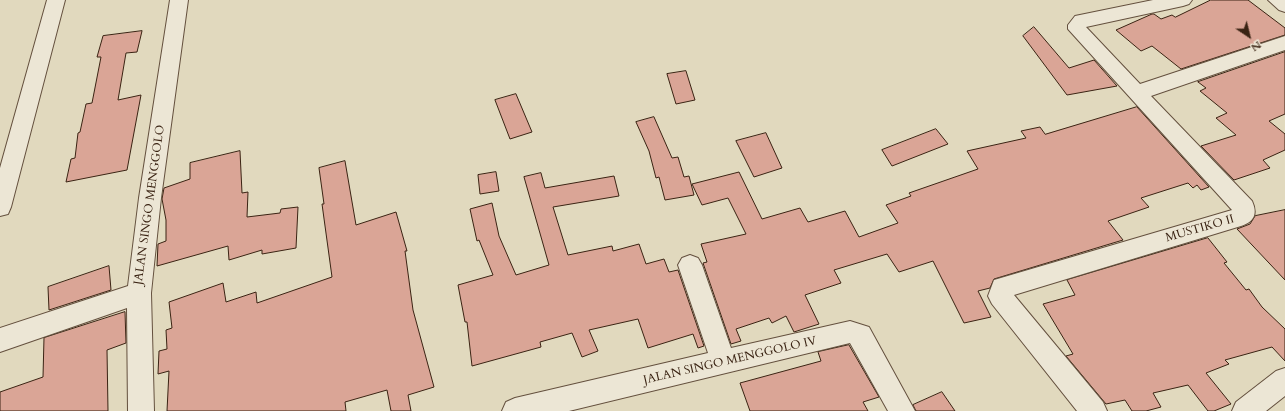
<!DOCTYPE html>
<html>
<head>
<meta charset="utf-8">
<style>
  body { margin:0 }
  #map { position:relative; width:1285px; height:411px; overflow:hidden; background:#e1d9be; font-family:Cardo,serif }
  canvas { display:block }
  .north { position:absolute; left:1229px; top:16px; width:40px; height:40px; -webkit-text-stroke:3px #ece6d5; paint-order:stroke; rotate:145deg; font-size:11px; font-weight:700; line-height:16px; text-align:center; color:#3a2313 }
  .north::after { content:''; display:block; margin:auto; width:14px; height:18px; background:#3a2313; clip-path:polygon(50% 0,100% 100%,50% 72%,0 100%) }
</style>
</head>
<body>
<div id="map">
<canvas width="1285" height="411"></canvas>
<div class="north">N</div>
</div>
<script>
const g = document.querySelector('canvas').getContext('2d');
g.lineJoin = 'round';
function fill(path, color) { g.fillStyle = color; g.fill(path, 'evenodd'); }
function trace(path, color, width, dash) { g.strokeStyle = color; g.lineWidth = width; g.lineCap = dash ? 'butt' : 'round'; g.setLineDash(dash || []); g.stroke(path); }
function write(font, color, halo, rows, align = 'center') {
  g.font = font + ' Cardo,serif'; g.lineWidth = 3; g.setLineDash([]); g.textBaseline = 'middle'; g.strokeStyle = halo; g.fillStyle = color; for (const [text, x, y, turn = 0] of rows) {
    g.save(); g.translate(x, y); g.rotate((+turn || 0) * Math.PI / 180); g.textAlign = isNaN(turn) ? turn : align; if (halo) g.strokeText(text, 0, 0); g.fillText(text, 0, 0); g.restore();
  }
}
const building = new Path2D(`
  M1211 0H1248L1285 28V35L1181 69 1152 46 1141 51 1116 30 1152 14H1154L1161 19 1172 15 1175 17Z
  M1034 27 1069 68 1094 60 1117 86 1067 95 1023 36Z
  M142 31 137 52 126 53 118 100 141 95 127 170 66 182 71 159 75 158 78 133 80 132 86 104 92 103 101 57H97L103 36Z
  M1285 52V114L1269 121 1285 134V150L1263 160 1270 168 1234 180 1201 146 1236 135 1216 118 1227 113 1200 91 1206 88 1198 82Z
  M686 71 695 100 676 104 667 74Z
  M516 94 532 132 510 139 495 100Z
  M1137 107 1209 187 1201 190 1197 185 1193 188 1188 183 1141 198 1149 207 1108 221 1123 240 994 279 990 288 978 291 991 317 964 323 933 261 899 272 887 254 834 270 841 283 805 295 819 324 794 332 786 316 772 323 769 318 736 329 741 341 731 344 703 263 707 262 701 244 746 234 728 198 702 205 692 184 739 172 762 219 800 208 808 222 845 211 859 237 898 223 886 205 911 196 909 193 978 169 967 151 1026 138 1021 131 1040 127 1045 134Z
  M654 117 672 158 678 157 684 177 689 176 694 195 665 200 659 177 656 178 649 151 636 122Z
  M936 129 948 144 892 166 882 150Z
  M766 133 782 168 754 177 736 141Z
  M240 151 242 193 248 192 247 217 280 213 281 209 298 207 296 248 262 254V250L229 260 228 246 157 266 158 244 166 241V220L162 199 164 188 190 179V163Z
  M345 161 356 225 396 212 407 251H405L413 310 434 387 408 395 411 411H391L387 390 345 402 346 411H167L169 371 158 374 159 351 167 349 166 330 172 328 169 302 223 283 226 302 256 292 257 303 332 277 322 204H324L319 168Z
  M496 172 499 191 480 194 478 175Z
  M541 173 545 188 614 176 619 196 553 207 568 255 612 246 613 251 639 244 646 264 664 259 669 272 678 270 704 346 698 348 693 334 648 348 638 319 589 330 598 351 582 357 572 333 540 342 541 347 472 366 467 322H465L458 285 493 275 479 240 477 241 470 209 492 203 499 236 516 275 549 265 524 177Z
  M1285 210V280L1237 229 1250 224 1255 216Z
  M1208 238 1227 262 1224 263 1246 290 1249 289 1262 307 1285 329V361L1272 347 1225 360 1229 364 1206 373 1231 404 1214 411H1208L1188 385 1153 393 1161 407 1146 411H1132L1125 400 1106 404 1066 356 1073 354 1043 304 1075 295 1067 280Z
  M109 266 111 290 49 310 48 287Z
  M125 312 126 343 107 350 108 411H0V392L43 377 44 338Z
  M849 345 879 397 863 402 868 411H750L740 383 821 361 818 352Z
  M942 392 955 411H916L913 405Z`);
const minor = new Path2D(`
  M47 0H65L11 207 8 214 0 216V168Z
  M170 0H188L161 198 151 293 154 411H128L127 308 0 352V328L128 286 139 198Z
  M1153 0H1192L1189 4 1183 6 1086 27 1140 84 1285 36V50L1151 96 1252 201C1258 214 1254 222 1241 226L1014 295 1103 402 1107 411H1077L992 304 988 296 994 280 1232 210 1068 29V25L1075 16Z
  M1268 0H1285V12L1279 10Z
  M690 255 698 258 702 265 731 348 850 321 869 327 915 411H888L850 343 569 411H502L506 402 515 398 708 353 678 265 682 258Z
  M1285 368V396L1266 411H1232L1236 402 1276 371Z`);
const streetNames = [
  ["JALAN SINGO MENGGOLO",150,205,-82],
  ["MUSTIKO II",1200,229,-16],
  ["JALAN SINGO MENGGOLO IV",730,361,-13]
];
fill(building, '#daa596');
trace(building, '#3a2313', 1);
trace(minor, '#64503e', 2);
fill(minor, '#ece6d5');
write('12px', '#3a2313', '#ece6d5', streetNames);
</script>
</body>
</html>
